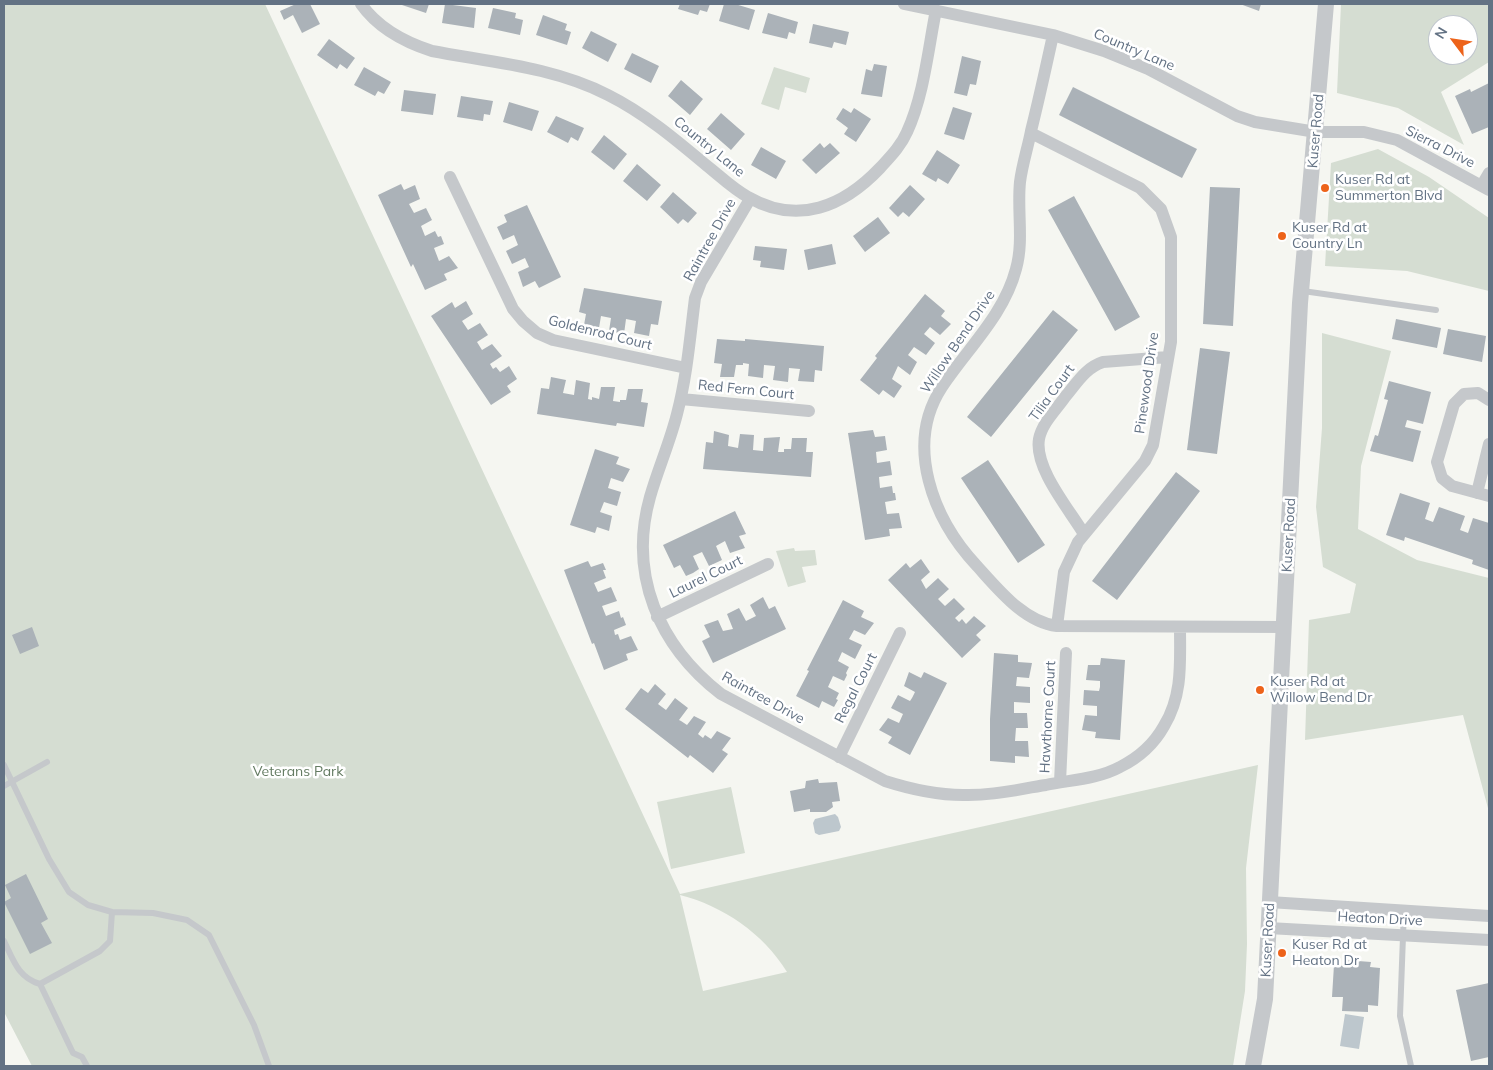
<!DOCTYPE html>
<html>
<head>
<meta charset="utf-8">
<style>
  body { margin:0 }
  #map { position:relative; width:1493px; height:1070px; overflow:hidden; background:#f5f6f1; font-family:Mulish,sans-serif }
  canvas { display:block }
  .frame { position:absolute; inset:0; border:5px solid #637284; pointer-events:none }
  .north { position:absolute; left:1428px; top:15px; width:50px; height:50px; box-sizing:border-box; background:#fff; border:1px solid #c1c7ce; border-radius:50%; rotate:301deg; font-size:14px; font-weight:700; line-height:20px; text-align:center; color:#637284 }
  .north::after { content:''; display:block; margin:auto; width:18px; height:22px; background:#ed631a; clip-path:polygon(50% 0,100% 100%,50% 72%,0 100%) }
</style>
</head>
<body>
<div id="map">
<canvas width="1493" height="1070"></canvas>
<div class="frame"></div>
<div class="north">N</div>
</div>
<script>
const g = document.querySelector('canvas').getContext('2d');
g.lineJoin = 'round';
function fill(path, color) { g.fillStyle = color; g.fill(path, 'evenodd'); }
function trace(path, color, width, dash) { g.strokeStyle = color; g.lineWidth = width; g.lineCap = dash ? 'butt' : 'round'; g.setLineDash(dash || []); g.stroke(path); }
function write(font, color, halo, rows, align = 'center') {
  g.font = font + ' Mulish,sans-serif'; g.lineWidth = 5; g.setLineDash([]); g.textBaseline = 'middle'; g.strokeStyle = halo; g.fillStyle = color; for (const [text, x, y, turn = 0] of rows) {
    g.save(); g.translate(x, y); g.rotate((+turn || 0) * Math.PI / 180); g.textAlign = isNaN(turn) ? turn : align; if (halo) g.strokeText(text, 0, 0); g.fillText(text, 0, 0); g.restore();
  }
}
const green = new Path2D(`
  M4 4H265L680 894 1258 765 1246 868 1247 944 1245 991 1233 1066H32L4 1012ZM680 895C723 906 763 933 787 972L703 991Z
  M1341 4H1489V62L1441 92 1464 145 1398 108 1337 93ZM1438 25H1468V55H1438Z
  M774 67 810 78 806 93 785 87 779 110 761 104Z
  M1378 149 1429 177 1489 218V291L1407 271 1325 266 1331 163Z
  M1322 333 1391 351 1361 466 1358 529 1417 560 1489 578V812L1463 715 1305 740 1309 620 1350 613 1356 584 1323 567 1316 507 1322 428Z
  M794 548 795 551 815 550 817 565 802 567 806 582 788 587 776 551Z
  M731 787 745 853 671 869 657 802Z`);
const water = new Path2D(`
  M835 814 838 817 841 827 839 831 819 835 815 833 813 823 815 819Z
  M1345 1014 1364 1017 1359 1049 1340 1046Z`);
const building = new Path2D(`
  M296 4H310L320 24 302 33 293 15 284 20 280 11Z
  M399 4H429L426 13Z
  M445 4 476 8 474 28 442 23Z
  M680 4H710L707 12 700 10 698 15 678 9Z
  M724 4H735L755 10 749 30 719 21Z
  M1240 4H1261L1259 11Z
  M493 8 516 13 515 18 523 20 520 35 488 28Z
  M768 13 798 22 795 34 789 32 787 39 762 33Z
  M543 15 567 24 565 30 571 32 567 45 536 35Z
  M813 24 849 32 846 45 834 42 832 48 809 43Z
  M591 31 617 44 608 62 582 48Z
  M329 39 355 58 347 69 340 64 337 69 317 55Z
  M632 53 659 66 651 83 624 69Z
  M962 56 981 61 976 85 970 84 967 96 954 93Z
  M874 64 887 66 882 97 861 94 866 69 872 71Z
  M364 67 391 82 384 94 378 91 375 96 354 85Z
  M681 80 703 99 690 115 668 96Z
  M1489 83V127L1472 134 1455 96 1470 89 1471 92Z
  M1073 87 1197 149 1182 178 1059 115Z
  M404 90 436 94 433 115 401 111Z
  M461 96 493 101 490 115 484 114 483 121 457 117Z
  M509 102 539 111 532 131 503 122Z
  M953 107 972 113 964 140 944 134Z
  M843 108 851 113 854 108 871 119 856 142 844 134 848 128 836 119Z
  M721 113 745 134 731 150 707 129Z
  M556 116 584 128 578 141 571 137 568 143 547 132Z
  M604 135 627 154 614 170 591 152Z
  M820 143 824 148 830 143 840 153 816 174 802 160Z
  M761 147 786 161 776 179 751 165Z
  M937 150 960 165 948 184 938 178 936 182 922 174Z
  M637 164 661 185 647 201 623 181Z
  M401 184 404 190 415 185 420 199 409 204 414 213 426 208 432 220 421 226 425 236 435 231 438 237 441 236 444 244 434 248 439 261 449 256 458 268 444 274 447 280 425 290 413 264 411 267 378 195Z
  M910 185 925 199 909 217 903 212 898 217 889 208Z
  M1210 187 1240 188 1233 326 1203 324Z
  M673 192 697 213 688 223 683 219 678 224 660 207Z
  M1074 196 1140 317 1115 331 1048 210Z
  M527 205 561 277 539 288 535 281 523 287 518 272 529 267 525 258 512 264 506 251 518 245 514 235 503 240 497 227 507 222 504 215Z
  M878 217 890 233 865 252 853 236Z
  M832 244 836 264 808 270 804 250Z
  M755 246 787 249 784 270 760 267 761 261 753 260Z
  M584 288 662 301 658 325 651 324 649 336 634 333 636 321 626 319 624 334 609 331 611 318 601 316 599 328 584 325 586 314 579 312Z
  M925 294 945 311 941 316 951 324 940 335 930 327 924 334 935 343 926 355 914 347 908 355 917 362 910 375 898 366 892 379 902 386 894 398 883 390 879 395 860 380 877 358 875 356Z
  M466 301 473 314 462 321 468 330 480 323 488 335 477 342 482 350 492 344 502 356 490 364 493 369 496 367 500 372 509 366 517 379 507 386 511 392 491 405 431 316 452 302 455 308Z
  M1053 310 1078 330 991 437 967 417Z
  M1396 319 1441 328 1437 348 1392 339Z
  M1448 329 1486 336 1482 362 1443 354Z
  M717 339 745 341V339L824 346 822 371 815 370 814 382 798 381 800 369 789 368 788 382 773 380 775 366 764 365 763 378 748 376 749 364 743 363V365H736L734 377H720L722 364 714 363Z
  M1200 348 1230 352 1217 454 1187 450Z
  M551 377 566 380 563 393 574 395 576 380 590 383 588 399 592 400V397L599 399 601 387H615L613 401 620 402V400H626L628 389H643L641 402 648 403 644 427 617 423 616 426 537 414 541 388 549 389Z
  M1389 381 1431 392 1423 424 1407 420 1405 427 1421 431 1413 462 1370 451 1375 435 1378 436 1388 400 1384 399Z
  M873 430 875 437 885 436 887 450 876 452 877 463 890 461 892 475 879 477 880 488 892 486 893 493H895L896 500 885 502 887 514 899 513 902 528 889 529 890 536 865 540 848 433Z
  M714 431 729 435 728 446 738 448 740 434 754 435 753 450 763 451 764 438 780 437 778 452H784V449H791L792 438H807L806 452H813L811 477 703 469 706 442 713 443Z
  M595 449 619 457 616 464 630 469 623 482 611 478 608 488 621 492 617 506 604 502 600 512 612 516 609 531 597 527 595 533 570 525Z
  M988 460 1045 545 1018 563 961 478Z
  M1176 472 1200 491 1117 600 1092 581Z
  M1400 493 1430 503 1425 519 1433 522 1439 507 1465 516 1460 530 1468 533 1473 518 1489 523V570L1472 564 1473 560 1405 537 1404 541 1386 535Z
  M735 511 746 534 739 536 745 548 730 553 725 541 716 546 722 560 709 566 702 552 693 556 699 569 693 573 686 576 680 565 674 568 663 545Z
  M921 559 930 572 921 580 926 589 938 578 949 589 938 599 945 606 954 598 965 609 955 618 959 622 962 619 966 624 974 616 986 626 976 635 981 640 962 658 888 580 906 563 910 568Z
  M588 561 591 567 603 563 606 570H603L606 578 594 583 598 592 611 587 617 601 602 606 606 616 619 611 621 618 623 617 626 625 614 630 615 635 618 634 620 640 631 636 638 650 626 654 628 660 604 670 594 643 592 644 564 570Z
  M763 597 769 609 775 606 786 629 713 663 702 641 710 637 704 625 718 620 723 631 733 629 727 614 739 608 746 621 756 616 750 605Z
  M843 600 864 611 861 617 874 623 865 635 854 630 849 639 862 645 855 659 842 652 838 661 849 667 846 673 847 675 844 681 833 676 828 687 839 693 836 699 838 700 834 707 822 701 819 708 796 696 809 671 807 670Z
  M32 627 39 646 20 654 12 635Z
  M994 653 1018 655V662L1032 663 1029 678 1017 677 1016 686 1030 687V703L1014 702V713H1027L1028 728H1016L1015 741H1028L1029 757 1015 756V763L990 761V719Z
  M1101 658 1125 660 1120 740 1095 738 1096 732 1082 730 1085 715 1097 716V706L1083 705 1084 690 1099 691 1100 687V681L1086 680 1088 665H1100Z
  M909 672 921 678 924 672 947 683 910 755 888 743 892 737 879 730 888 718 899 723 903 714 891 708 898 695 910 701 912 698 915 692 904 686Z
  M655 684 666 694 658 704 666 710 675 698 688 708 679 720 681 721 687 725 694 716 706 722 698 734 703 738 705 735 711 739 717 731 731 738 722 750 728 754 713 773 690 755 688 758 625 709 641 688 648 693Z
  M818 779 819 783 837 782 840 801 832 802 833 807 826 812H810V809L794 812 790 791 805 788 806 781Z
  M26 874 48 919 41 923 52 943 30 954 4 902 11 898 5 885Z
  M1345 960 1371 962 1370 967 1380 968 1378 1006 1368 1005V1012L1342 1011 1343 997H1332L1334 965 1344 966Z
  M1489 983V1057L1471 1061 1456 990Z`);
const service = new Path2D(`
  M1303 291 1436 310
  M4 765 49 859 69 892 88 905 112 912 153 913 187 920 209 935 254 1025 269 1066
  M4 786 47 762
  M1404 910 1400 1016 1411 1066
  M4 941C13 959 18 978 40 984
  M87 1066 82 1057 73 1053 40 984 100 951 110 941 112 912`);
const minor = new Path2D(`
  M361 4C378 28 404 42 432 51 490 62 554 67 608 95 644 113 675 139 706 165 720 176 733 189 748 197 798 226 844 206 880 168 890 157 901 146 907 132 924 95 928 50 936 10
  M904 4 1053 35 1104 51 1148 69 1237 116 1255 122 1316 132H1364L1397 140 1489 190
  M1053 35C1046 67 1039 99 1031 131 1028 147 1022 165 1020 182 1017 211 1024 241 1016 269 1004 315 968 348 942 387 904 445 933 519 977 566 998 589 1024 622 1057 626L1285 627
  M1031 133 1140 188 1161 209 1171 237V342L1153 445 1145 461 1078 542 1064 572 1057 626
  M450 177 513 309 523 321 537 333 553 340 686 368
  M1482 185 1489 173
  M750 199 701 282 695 298C690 337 687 376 677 414 670 442 658 469 650 497 628 575 659 646 721 694L885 781C910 789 936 795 963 795 991 796 1019 789 1046 785 1070 780 1098 779 1120 767 1138 758 1154 744 1164 726 1183 695 1180 662 1180 627
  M681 399 809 411
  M1489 400 1478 393 1464 394 1454 404 1437 462 1442 478 1452 486 1489 496
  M1477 493 1489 444
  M1084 534C1069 509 1034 468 1039 439 1042 423 1056 410 1065 397 1077 383 1085 368 1103 362L1168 357
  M657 617 768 564
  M839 757 900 633
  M1060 782 1066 653
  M1269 902 1489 916
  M1268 928 1489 940`);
const tertiary = new Path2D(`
  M1253 1066 1265 999 1300 303 1326 4`);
const markers = [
  [1325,188,5,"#ed631a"],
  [1282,236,5,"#ed631a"],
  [1260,690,5,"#ed631a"],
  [1282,953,5,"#ed631a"]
];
const streetNames = [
  ["Country Lane",1134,50,23],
  ["Kuser Road",1316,131,-85],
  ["Country Lane",709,147,39],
  ["Sierra Drive",1440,147,27],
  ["Raintree Drive",710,240,-61],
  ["Goldenrod Court",600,333,14],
  ["Willow Bend Drive",958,342,-56],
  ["Pinewood Drive",1147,383,-82],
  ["Red Fern Court",746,390,6],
  ["Tilia Court",1052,393,-54],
  ["Kuser Road",1289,535,-87],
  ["Laurel Court",706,577,-26],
  ["Regal Court",856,688,-63],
  ["Raintree Drive",763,698,29],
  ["Hawthorne Court",1048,717,-87],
  ["Heaton Drive",1380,919,3],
  ["Kuser Road",1268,940,-87]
];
const poiNames = [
  ["Kuser Rd at",1335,180],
  ["Summerton Blvd",1335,196],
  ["Kuser Rd at",1292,228],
  ["Country Ln",1292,244],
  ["Kuser Rd at",1270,682],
  ["Willow Bend Dr",1270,698],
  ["Kuser Rd at",1292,945],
  ["Heaton Dr",1292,961]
];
const parkNames = [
  ["Veterans Park",298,772]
];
fill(green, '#d5ddd2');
fill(water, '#bdc7cd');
fill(building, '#abb2b8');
trace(service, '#c5c8cb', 6);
trace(minor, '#c5c8cb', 12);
trace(tertiary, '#c5c8cb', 16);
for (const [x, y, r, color] of markers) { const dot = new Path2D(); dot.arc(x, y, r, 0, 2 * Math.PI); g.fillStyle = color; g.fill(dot); trace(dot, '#fff', 2); }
write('14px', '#637284', '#fff', streetNames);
write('14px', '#637284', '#fff', poiNames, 'left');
write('14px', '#647b62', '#fff', parkNames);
</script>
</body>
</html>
